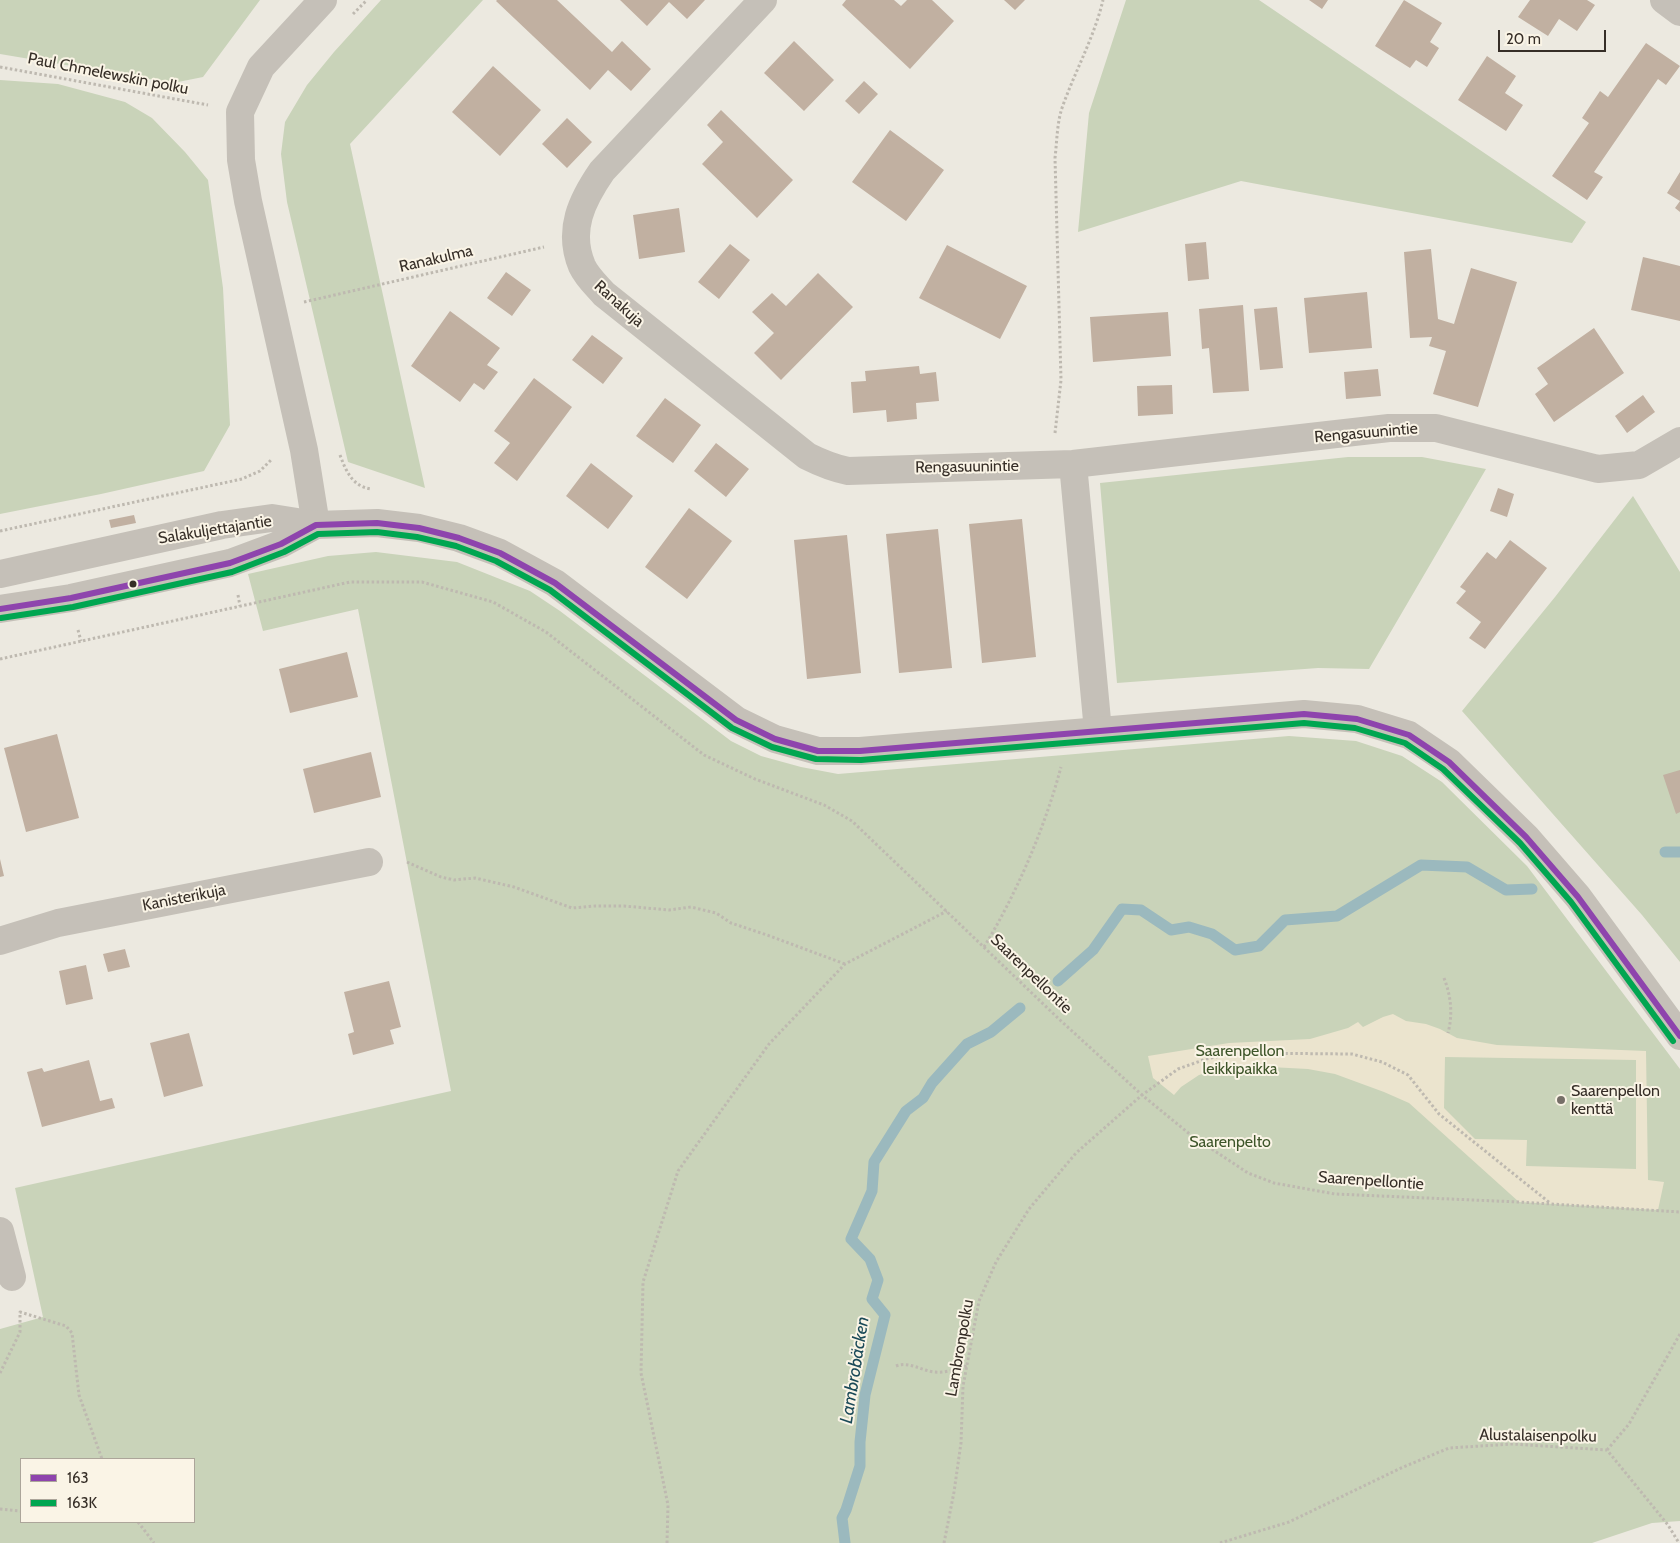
<!DOCTYPE html>
<html>
<head>
<meta charset="utf-8">
<style>
  body { margin:0 }
  #map { position:relative; width:1680px; height:1543px; overflow:hidden; background:#ece9e0; font-family:Cabin,sans-serif }
  canvas { display:block }
  .legend { position:absolute; left:20px; top:1458px; width:175px; height:65px; box-sizing:border-box; background:#faf4e6; border:1px solid #aca59a; margin:0; padding:6px 9px; list-style:none; font-size:15px; color:#362e27 }
  .legend li { display:flex; align-items:center; gap:10px; height:25px }
  .legend b { width:25px; border:1px solid #aca59a }
  .scale { position:absolute; left:1498px; top:30px; width:108px; height:22px; box-sizing:border-box; border:2px solid #362e27; border-top:0; padding-left:6px; font-size:15px; line-height:18px; white-space:nowrap; color:#362e27; -webkit-text-stroke:4px #faf4e6; paint-order:stroke }
</style>
</head>
<body>
<div id="map">
<canvas width="1680" height="1543"></canvas>
<ul class="legend">
<li><b style="height:6px;background:#8e44ad"></b>163</li>
<li><b style="height:6px;background:#00a651"></b>163K</li>
</ul>
<div class="scale">20 m</div>
</div>
<script>
const g = document.querySelector('canvas').getContext('2d');
g.lineJoin = 'round';
function fill(path, color) { g.fillStyle = color; g.fill(path, 'evenodd'); }
function trace(path, color, width, dash) { g.strokeStyle = color; g.lineWidth = width; g.lineCap = dash ? 'butt' : 'round'; g.setLineDash(dash || []); g.stroke(path); }
function write(font, color, halo, rows, align = 'center') {
  g.font = font + ' Cabin,sans-serif'; g.lineWidth = 4; g.setLineDash([]); g.textBaseline = 'middle'; g.strokeStyle = halo; g.fillStyle = color; for (const [text, x, y, turn = 0] of rows) {
    g.save(); g.translate(x, y); g.rotate((+turn || 0) * Math.PI / 180); g.textAlign = isNaN(turn) ? turn : align; if (halo) g.strokeText(text, 0, 0); g.fillText(text, 0, 0); g.restore();
  }
}
const green = new Path2D(`
  M0 0H260L203 77 173 83 0 54Z
  M381 0H483L350 144 425 488 348 462 287 202 281 154 285 122 307 85 334 52Z
  M1126 0H1259L1586 222 1572 243 1241 181 1078 232 1089 113Z
  M0 80 58 84 125 102 152 118 185 152 208 180 223 288 230 425 204 471 101 494 0 514Z
  M1348 457H1422L1486 469 1369 669 1318 668 1117 683 1100 483Z
  M1633 496 1680 572V962L1642 915 1462 711 1555 597Z
  M376 552 457 562 530 591 560 611 731 741 761 756 801 767 838 774 1289 736 1356 741 1402 756 1442 782 1527 866 1680 1069V1521L1652 1523 1592 1543H0V1329L43 1317 15 1188 451 1091 358 609 263 631 248 574 328 556ZM21 1459H194V1522H21Z`);
const plaza = new Path2D(`
  M1393 1014 1406 1021 1426 1024 1440 1029 1457 1038 1497 1045 1646 1051 1648 1180 1664 1182 1658 1210 1519 1202 1409 1103 1384 1092 1335 1074 1308 1069 1251 1066 1219 1069 1199 1075 1181 1087 1174 1095 1153 1078 1148 1056 1229 1043 1310 1039 1348 1028 1358 1022 1363 1027 1383 1017ZM1445 1057 1636 1060V1169L1526 1166 1527 1140 1475 1139 1444 1108Z`);
const stream = new Path2D(`
  M1665 852H1680
  M1058 981 1093 950 1122 909 1141 910 1171 930 1189 927 1212 934 1235 950 1259 946 1285 920 1337 916 1421 865 1467 867 1506 890 1532 889
  M845 1543 842 1518 846 1510 860 1466V1442L865 1395 885 1315 872 1299 878 1280 870 1259 851 1239 872 1191 874 1162 906 1111 923 1098 932 1083 967 1044 991 1032 1020 1008`);
const building = new Path2D(`
  M497 0H557L612 52 622 41 651 69 631 91 608 70 590 90 496 1Z
  M620 0H705L687 19 669 2 647 26Z
  M846 0H894L901 6 907 0H932L954 21 910 69 842 5Z
  M1004 0H1025L1015 10Z
  M1309 0H1328L1322 9Z
  M1404 0 1442 23 1430 42 1439 48 1427 67 1416 60 1410 68 1375 46Z
  M1530 0H1587L1595 5 1577 31 1559 19 1548 36 1518 17Z
  M794 41 834 80 804 111 764 73Z
  M1646 43 1680 66 1666 85 1658 79 1594 172 1603 177 1587 200 1552 176 1589 123 1582 118 1600 91 1608 97Z
  M1487 56 1516 76 1505 93 1523 105 1506 131 1458 100Z
  M493 66 541 110 500 156 452 112Z
  M864 81 878 94 859 114 845 101Z
  M721 110 793 180 757 218 702 164 723 142 707 125Z
  M567 118 592 142 567 168 542 144Z
  M890 130 944 170 906 221 852 182Z
  M1680 172V212L1675 208 1680 201 1667 193Z
  M679 208 685 252 639 259 633 215Z
  M1206 242 1209 279 1188 281 1185 244Z
  M730 244 750 260 719 299 698 282Z
  M947 245 1027 286 1000 339 919 298Z
  M1431 249 1438 319 1454 324 1471 268 1517 282 1478 407 1433 394 1446 351 1429 346 1432 337 1410 338 1404 252Z
  M1643 257 1680 266V321L1631 310Z
  M506 272 531 290 512 316 487 298Z
  M818 273 853 307 781 380 754 353 774 333 752 312 772 293 786 306Z
  M1367 292 1372 348 1309 353 1304 298Z
  M1243 305 1249 391 1213 393 1209 348 1202 349 1199 309Z
  M1277 307 1283 368 1260 370 1254 309Z
  M450 311 500 348 487 365 498 372 484 390 474 383 460 402 411 366Z
  M1168 312 1171 356 1093 362 1090 317Z
  M1594 328 1624 373 1554 422 1535 394 1548 384 1537 368Z
  M592 335 623 358 603 384 572 360Z
  M919 366 920 374 936 372 939 401 916 403 917 419 887 422 886 410 853 413 851 382 866 381 865 371Z
  M1378 369 1381 396 1346 399 1344 372Z
  M534 378 572 407 517 481 494 463 510 443 494 431Z
  M1172 385 1173 414 1138 416 1137 386Z
  M1643 395 1655 412 1627 433 1615 416Z
  M665 398 701 425 673 463 636 436Z
  M716 443 749 469 726 497 694 471Z
  M591 463 633 496 608 529 566 496Z
  M1498 488 1514 494 1507 517 1490 511Z
  M689 508 732 541 687 599 645 567Z
  M134 515 136 523 111 528 109 520Z
  M1022 519 1036 657 982 663 969 524Z
  M938 529 952 668 899 673 886 534Z
  M847 535 861 673 807 679 794 540Z
  M1510 540 1547 568 1485 649 1469 638 1481 622 1456 603 1466 591 1460 587 1487 552 1496 559Z
  M347 652 358 697 290 713 279 669Z
  M57 734 79 818 26 832 4 748Z
  M371 752 381 797 314 813 303 769Z
  M1680 770V812L1676 814 1663 775Z
  M0 859 4 876 0 877Z
  M125 949 130 967 108 972 103 954Z
  M86 965 93 999 66 1005 59 971Z
  M389 981 401 1027 390 1030 394 1044 353 1055 348 1034 354 1032 344 992Z
  M189 1033 203 1086 164 1097 150 1043Z
  M89 1060 100 1101 112 1098 115 1108 42 1127 27 1072 42 1068 44 1072Z`);
const path = new Path2D(`
  M353 14 367 0
  M0 67 208 105
  M304 302 544 247
  M1055 433 1061 380 1055 158C1057 141 1057 123 1062 108 1075 71 1094 38 1103 0
  M340 455C346 471 352 486 371 489
  M0 531 242 479 260 471 272 459
  M238 595 240 606
  M78 630 81 641
  M0 659 350 582H422L493 602 546 632 704 755 755 779 824 805 852 821 1060 1020 1142 1095 1192 1136 1248 1173 1274 1183 1335 1194 1519 1202 1680 1212
  M407 862 441 877 454 880 475 878 514 887 572 908 595 906H624L669 910 691 907 716 913 731 923 767 935 845 964
  M984 947C1017 893 1045 827 1061 767
  M1444 978C1451 996 1453 1014 1448 1033
  M896 1366C910 1361 921 1371 935 1372 946 1373 957 1369 967 1366
  M0 1373 20 1332V1312L66 1326 72 1333 79 1395 102 1459
  M1607 1450 1629 1424 1680 1334
  M0 1509 21 1511
  M138 1522 154 1543
  M667 1543 668 1505 641 1373 643 1282 678 1171 769 1044 845 964 947 911
  M944 1543 954 1492 961 1443 963 1386 979 1301 996 1262 1029 1209 1076 1153 1142 1095 1178 1069 1206 1059 1237 1053 1352 1054 1382 1062 1408 1075 1439 1114 1550 1203
  M1220 1543 1289 1522 1401 1468 1449 1448 1512 1444 1607 1450 1668 1525 1679 1543`);
const minor = new Path2D(`
  M763 0 602 171C582 200 567 230 582 266 587 277 597 286 604 294L807 456C821 463 833 468 848 471L1073 464 1389 428H1436L1598 469 1639 465 1680 441
  M1664 0 1680 12
  M1073 464 1098 731
  M316 525 304 450 248 201 241 160 240 112 261 67 323 0
  M0 941 58 923 369 862
  M0 1231 12 1277`);
const tertiary = new Path2D(`
  M0 574 222 525 272 518 316 525 377 523 419 528 459 538 500 553 555 583 736 720 775 739 818 751H860L1304 714 1357 719 1409 735 1449 762 1526 837 1578 897 1680 1036
  M0 609 71 598 230 563 281 544 316 525`);
const bus1 = new Path2D(`
  M0 609 71 598 230 563 281 544 316 525 377 523 419 528 459 538 500 553 555 583 736 720 775 739 818 751H860L1304 714 1357 719 1409 735 1449 762 1526 837 1578 897 1680 1036`);
const bus2 = new Path2D(`
  M1 618 73 607 232 572 284 552 318 534 377 532 417 537 456 546 496 561 550 590 732 728 772 747 816 759 861 760 1304 723 1355 728 1405 743 1443 769 1520 843 1571 902 1673 1041`);
const markers = [
  [133,584,4.5,"#362e27"],
  [1561,1100,5,"#766f68"]
];
const streetNames = [
  ["Paul Chmelewskin polku",108,74,11],
  ["Ranakulma",436,259,-13],
  ["Ranakuja",619,304,42],
  ["Rengasuunintie",1366,433,-5],
  ["Rengasuunintie",967,467,-1],
  ["Salakuljettajantie",215,530,-9],
  ["Kanisterikuja",184,898,-11],
  ["Saarenpellontie",1031,974,44],
  ["Saarenpellontie",1371,1181,4],
  ["Lambronpolku",960,1348,-80],
  ["Alustalaisenpolku",1538,1436,1]
];
const parkNames = [
  ["Saarenpellon",1240,1051],
  ["leikkipaikka",1240,1069],
  ["Saarenpelto",1230,1142]
];
const poiNames = [
  ["Saarenpellon",1571,1091],
  ["kenttä",1571,1109]
];
const waterNames = [
  ["Lambrobäcken",855,1370,-81]
];
fill(green, '#c9d3b9');
fill(plaza, '#ebe4ce');
trace(stream, '#9bb9be', 11);
fill(building, '#c1b0a1');
trace(path, '#beb9b0', 3, [2.5, 2.5]);
trace(minor, '#c5c0b8', 28);
trace(tertiary, '#c5c0b8', 28);
trace(bus1, '#8e44ad', 6);
trace(bus2, '#00a651', 6);
for (const [x, y, r, color] of markers) { const dot = new Path2D(); dot.arc(x, y, r, 0, 2 * Math.PI); g.fillStyle = color; g.fill(dot); trace(dot, '#faf4e6', 2); }
write('16px', '#362e27', '#faf4e6', streetNames);
write('16px', '#3e552a', '#faf4e6', parkNames);
write('16px', '#362e27', '#faf4e6', poiNames, 'left');
write('italic 18px', '#1b4a58', '#faf4e6', waterNames);
</script>
</body>
</html>
